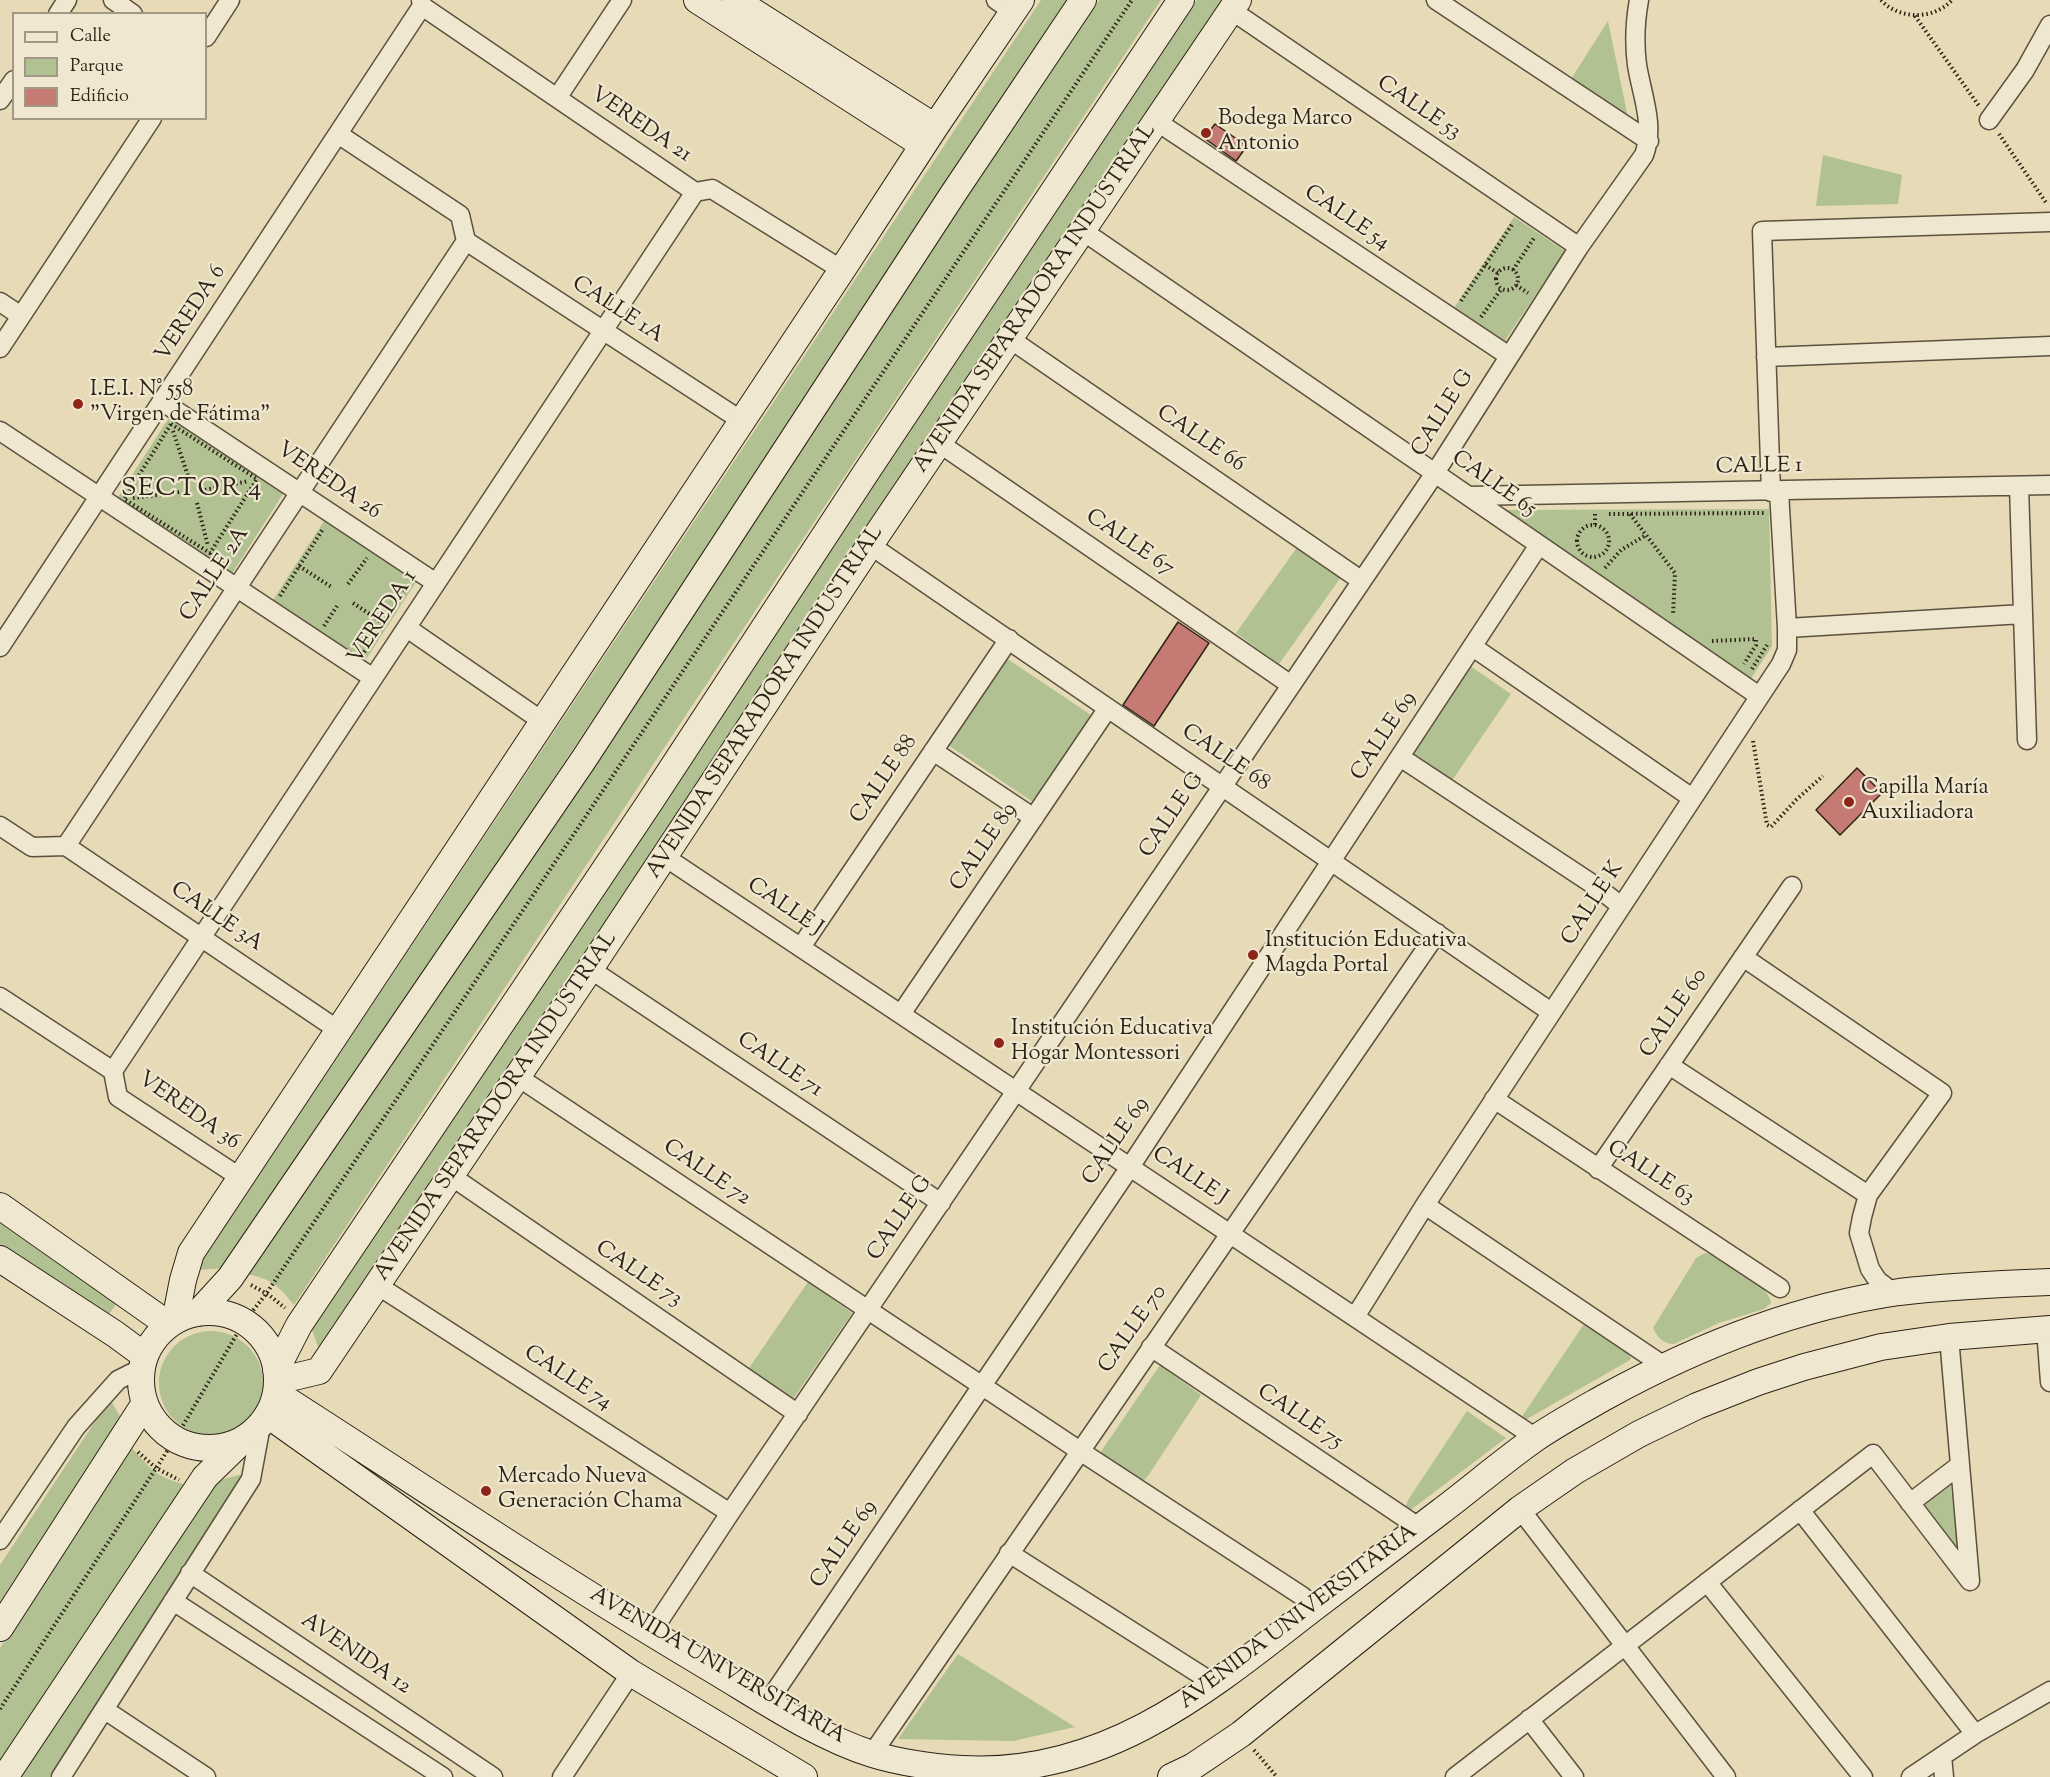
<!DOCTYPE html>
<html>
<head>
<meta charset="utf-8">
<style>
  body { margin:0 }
  #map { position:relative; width:2050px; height:1777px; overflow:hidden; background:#e7dab6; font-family:"Sorts Mill Goudy",serif }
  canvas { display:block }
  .legend { position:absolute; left:12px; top:12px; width:195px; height:108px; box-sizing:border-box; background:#efe7d0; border:2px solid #a19986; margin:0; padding:8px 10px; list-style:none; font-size:18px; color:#2d2317 }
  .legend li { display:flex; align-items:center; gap:12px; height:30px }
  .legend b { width:30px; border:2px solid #a19986 }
</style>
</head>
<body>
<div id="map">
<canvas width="2050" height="1777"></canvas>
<ul class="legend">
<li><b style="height:8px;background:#efe7d0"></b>Calle</li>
<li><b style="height:16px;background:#b1c191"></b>Parque</li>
<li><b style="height:16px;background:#c67a74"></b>Edificio</li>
</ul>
</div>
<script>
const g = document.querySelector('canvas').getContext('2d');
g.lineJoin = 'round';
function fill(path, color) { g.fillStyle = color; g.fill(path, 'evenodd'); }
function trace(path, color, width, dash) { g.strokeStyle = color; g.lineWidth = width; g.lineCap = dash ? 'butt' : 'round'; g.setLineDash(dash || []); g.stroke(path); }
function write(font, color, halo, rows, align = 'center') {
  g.font = font + ' "Sorts Mill Goudy",serif'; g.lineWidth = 4.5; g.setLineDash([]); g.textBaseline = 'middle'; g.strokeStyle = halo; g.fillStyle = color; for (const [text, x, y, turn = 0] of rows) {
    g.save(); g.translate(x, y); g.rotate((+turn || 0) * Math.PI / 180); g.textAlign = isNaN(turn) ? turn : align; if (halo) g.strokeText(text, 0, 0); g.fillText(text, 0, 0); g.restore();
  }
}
const green = new Path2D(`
  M1041 0H1072L227 1268 196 1270Z
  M1099 0H1161L294 1305C279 1286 271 1279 247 1274Z
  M1197 0H1223L319 1349 310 1325Z
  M1608 21 1628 118 1571 79Z
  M1823 155 1902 175 1898 204 1816 206Z
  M1514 217 1565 251 1502 345 1452 311Z
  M170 416 285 491 231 575 116 500Z
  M1769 509 1772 646 1750 680 1498 510Z
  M324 521 416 582 363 664 271 603Z
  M1298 546 1341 577 1279 664 1236 633Z
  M1006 658 1091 715 1033 802 948 745Z
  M1470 666 1511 694 1451 782 1411 755Z
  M0 1212 123 1294 105 1320 0 1251Z
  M1705 1253 1713 1255C1729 1266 1769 1284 1771 1303L1764 1309 1719 1323 1674 1344C1663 1344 1657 1337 1653 1328L1696 1258Z
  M808 1282 852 1313 791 1402 747 1371Z
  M1584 1324 1627 1352 1631 1358 1630 1360 1525 1420 1523 1415Z
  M159 1383a52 52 0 1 1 104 0a52 52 0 1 1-104 0Z
  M1160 1365 1201 1395 1148 1476 1142 1482 1100 1453Z
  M110 1399 122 1420 0 1619V1565Z
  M1467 1411 1506 1438 1408 1512 1406 1506 1408 1500Z
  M132 1448C151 1470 158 1478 187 1485L0 1766V1648Z
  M242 1474 50 1777H15L210 1483Z
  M1950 1482 1960 1560 1919 1505Z
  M958 1654 1075 1727 1013 1741 898 1739Z`);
const building = new Path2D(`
  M1215 124 1247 146 1236 161 1204 138Z
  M1178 622 1209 643 1154 726 1123 705Z
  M1857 768 1882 793 1840 835 1816 810Z`);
const path = new Path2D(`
  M1881 0C1899 20 1934 20 1952 0
  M1915 16 1979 106
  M1999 134 2047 204
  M1485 265 1498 273
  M1496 279a11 11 0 1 1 22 0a11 11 0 1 1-22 0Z
  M1513 270 1534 238
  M1516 285 1528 293
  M1461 301 1513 223
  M1481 317 1502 288
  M171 424 257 479 210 553 124 499Z
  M173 431 189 479
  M205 490 249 481
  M133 498 180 492
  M197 503 208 546
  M1595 514V525
  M1609 514 1764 513
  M1630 514 1675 573 1673 615
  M1577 541a16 16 0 1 1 32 0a16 16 0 1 1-32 0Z
  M299 566 333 588
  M1605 568 1621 550 1646 535
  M348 584 367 558
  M280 596 323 529
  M353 603 383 623
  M324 626 337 606
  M1712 641 1756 639V645L1744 664
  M364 652 408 586
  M1752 669 1767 645
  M1753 741 1767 825 1771 827 1796 800 1823 776
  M251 1285 269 1295 285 1308
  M138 1452 156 1468 179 1480
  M0 1709 175 1439 244 1322 266 1294 1132 0
  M1254 1750 1277 1777`);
const street = new Path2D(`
  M113 0 133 14
  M421 0 422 6 695 192 712 189 842 270
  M996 0 1013 12
  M1436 0 1649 141
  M1231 10 1579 247
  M58 14 67 0
  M206 37 230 0
  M557 98 622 0
  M0 100 14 80
  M1989 120 2025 70 2050 25
  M1156 121 1509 356
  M338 134 460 215 466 241
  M1083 231 1759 696
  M466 241 742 421
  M0 302 21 316
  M1010 339 1362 581
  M0 348 152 118
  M1766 357 2050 346
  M163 402 436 583
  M0 431 373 678
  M939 443 1291 685
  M2019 486 2027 740
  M1771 492 1762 231 2050 222
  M1468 496 2050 485
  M870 545 1551 1012
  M407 628 542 721
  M1787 628 2023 614
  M0 647 422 6
  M1473 647 1692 798
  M933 751 1034 818
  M1400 757 1597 887 1621 906
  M0 826 32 847 66 846
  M66 846 466 241
  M66 846 338 1030
  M665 857 1536 1438
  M801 947 1009 639
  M1743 957 1942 1093 1868 1195 1862 1217 1859 1233 1870 1269 1878 1281 1894 1293
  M590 969 941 1203
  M0 997 113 1071 118 1097 241 1178
  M901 1014 1108 708
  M1669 1065 1868 1195
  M113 1071 695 192
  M518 1077 1080 1451 1302 1596 1315 1607
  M1494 1099 1780 1288
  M1598 1169 1792 886
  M451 1176 798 1414
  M1425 1205 1664 1366
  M377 1285 730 1513
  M1355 1317 1425 1205 1781 664 1787 650V628L1779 491
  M2046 1329 2050 1382
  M1949 1337 1970 1581
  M1151 1347 1420 1528
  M1910 1503 1960 1465
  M1520 1509 1726 1777
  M1800 1510 1975 1734
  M0 1540 76 1427 118 1380 142 1368
  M1009 1553 1215 1684
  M190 1573 493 1777
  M1707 1582 1863 1777
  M173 1601 443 1777
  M651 1633 730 1513 1435 473 1579 247 1644 155C1655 125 1642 96 1637 65 1634 42 1635 22 1639 0
  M768 1702 1130 1167 1539 545
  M105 1710 206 1777
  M1529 1719 1574 1777
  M872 1754 1437 933
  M1942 1756 1944 1777
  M61 1777 251 1479 261 1425
  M562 1777 631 1673
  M1455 1777 1873 1454 1970 1581
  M1911 1777 1975 1734 2050 1691`);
const secondary = new Path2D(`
  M697 0 923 145
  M735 0 935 127
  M0 1206 169 1325
  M0 1259 115 1334 145 1356
  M141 1380a68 68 0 1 1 136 0a68 68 0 1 1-136 0Z
  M198 1313 230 1278 584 759 953 194 1083 0
  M175 1321 183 1280 191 1253 842 270 935 127 1021 0
  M276 1370 299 1325 648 805 867 471 1181 0
  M277 1381 319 1371 590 969 870 545 1238 0
  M276 1393C418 1484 558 1578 703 1664 756 1695 813 1735 872 1754 901 1763 932 1767 962 1769 1103 1777 1206 1692 1311 1610 1354 1577 1397 1545 1440 1512 1472 1488 1503 1461 1536 1438 1558 1423 1582 1410 1605 1397 1696 1347 1795 1307 1899 1292 1949 1286 1999 1284 2050 1282
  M268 1415 631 1673 804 1777
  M0 1628 145 1403
  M5 1777 205 1477 241 1442
  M1171 1777 1192 1767 1241 1734 1520 1509 1575 1471 1639 1434 1697 1406 1758 1382 1804 1367 1881 1347 1949 1337 2050 1329`);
const markers = [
  [1206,133,6,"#8f2418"],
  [78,404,6,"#8f2418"],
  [1849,802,6,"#8f2418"],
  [1253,955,6,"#8f2418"],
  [999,1043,6,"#8f2418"],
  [486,1491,6,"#8f2418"]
];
const streetNames = [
  ["CALLE 53",1418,109,34],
  ["VEREDA 21",640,126,34],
  ["CALLE 54",1346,219,34],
  ["AVENIDA SEPARADORA INDUSTRIAL",1036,299,-56],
  ["CALLE 1A",617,311,33],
  ["VEREDA 6",192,314,-57],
  ["CALLE G",1444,414,-58],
  ["CALLE 66",1200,440,34],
  ["CALLE 1",1759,468,-1],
  ["VEREDA 26",328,482,34],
  ["CALLE 65",1493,485,35],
  ["CALLE 67",1129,544,34],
  ["CALLE 2A",216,575,-57],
  ["VEREDA 1",384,618,-57],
  ["AVENIDA SEPARADORA INDUSTRIAL",766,703,-57],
  ["CALLE 69",1385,737,-57],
  ["CALLE 68",1225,759,34],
  ["CALLE 88",885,780,-56],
  ["CALLE G",1173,816,-56],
  ["CALLE 89",985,848,-56],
  ["CALLE K",1594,904,-57],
  ["CALLE J",784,908,34],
  ["CALLE 3A",216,918,34],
  ["CALLE 60",1675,1014,-56],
  ["CALLE 71",779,1066,34],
  ["AVENIDA SEPARADORA INDUSTRIAL",497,1107,-56],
  ["VEREDA 36",188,1112,35],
  ["CALLE 69",1117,1142,-56],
  ["CALLE 72",706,1174,34],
  ["CALLE 63",1650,1174,33],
  ["CALLE J",1189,1177,34],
  ["CALLE G",901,1219,-56],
  ["CALLE 73",638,1275,34],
  ["CALLE 70",1134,1330,-55],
  ["CALLE 74",567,1379,33],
  ["CALLE 75",1299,1418,34],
  ["CALLE 69",845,1545,-56],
  ["AVENIDA UNIVERSITARIA",1299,1618,-37],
  ["AVENIDA 12",355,1655,34],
  ["AVENIDA UNIVERSITARIA",717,1667,30]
];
const poiNames = [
  ["Bodega Marco",1218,120],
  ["Antonio",1218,145],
  ["I.E.I. N° 558",90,391],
  ["\"Virgen de Fátima\"",90,416],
  ["Capilla María",1861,789],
  ["Auxiliadora",1861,814],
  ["Institución Educativa",1265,942],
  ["Magda Portal",1265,967],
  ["Institución Educativa",1011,1030],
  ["Hogar Montessori",1011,1055],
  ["Mercado Nueva",498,1478],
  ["Generación Chama",498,1503]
];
const quarterNames = [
  ["SECTOR 4",192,491]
];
fill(green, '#b1c191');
fill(building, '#c67a74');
trace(building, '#2d2317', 1.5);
trace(street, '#5c513f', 21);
trace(secondary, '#2d2317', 28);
trace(path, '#2d2317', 4, [1.5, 3]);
trace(street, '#efe7d0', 18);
trace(secondary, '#efe7d0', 26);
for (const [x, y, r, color] of markers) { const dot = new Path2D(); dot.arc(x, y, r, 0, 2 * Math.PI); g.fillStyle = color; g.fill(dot); trace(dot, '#efe7d0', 2); }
write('22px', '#2d2317', '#efe7d0', streetNames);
write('22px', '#2d2317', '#efe7d0', poiNames, 'left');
g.letterSpacing = '1.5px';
write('26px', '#2d2317', '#efe7d0', quarterNames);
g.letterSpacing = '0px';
</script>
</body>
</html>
